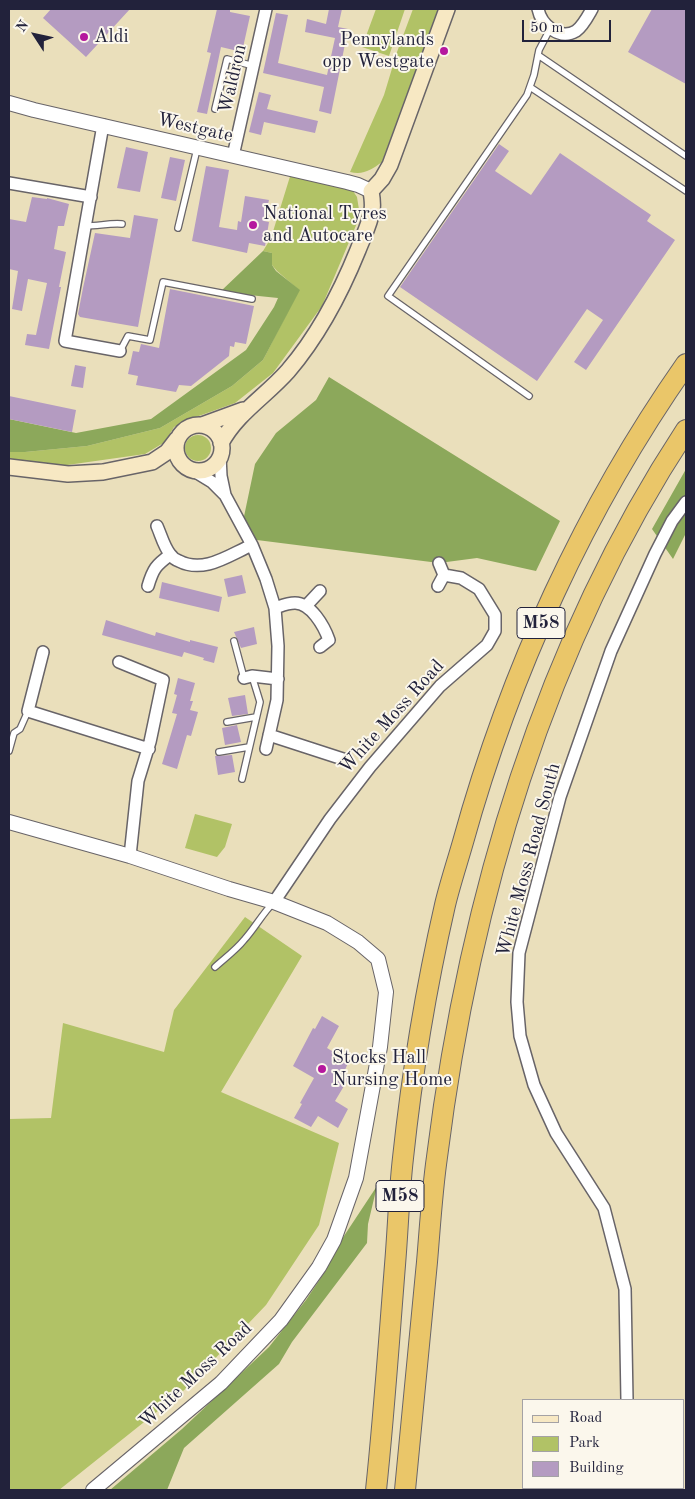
<!DOCTYPE html>
<html>
<head>
<meta charset="utf-8">
<style>
  body { margin:0 }
  #map { position:relative; width:695px; height:1499px; overflow:hidden; background:#eadfbb; font-family:"Old Standard TT",serif }
  canvas { display:block }
  .frame { position:absolute; inset:0; border:10px solid #22223b; pointer-events:none }
  .legend { position:absolute; left:522px; top:1399px; width:162px; height:90px; box-sizing:border-box; background:#fbf7ec; border:1px solid #a4a2a5; margin:0; padding:6px 9px; list-style:none; font-size:15px; color:#22223b }
  .legend li { display:flex; align-items:center; gap:10px; height:25px }
  .legend b { width:25px; border:1px solid #a4a2a5 }
  .north { position:absolute; left:10px; top:10px; width:50px; height:50px; -webkit-text-stroke:4px #fbf7ec; paint-order:stroke; rotate:305deg; font-size:14px; font-weight:700; line-height:20px; text-align:center; color:#22223b }
  .north::after { content:''; display:block; margin:auto; width:18px; height:22px; background:#22223b; clip-path:polygon(50% 0,100% 100%,50% 72%,0 100%) }
  .scale { position:absolute; left:522px; top:20px; width:89px; height:22px; box-sizing:border-box; border:2px solid #22223b; border-top:0; padding-left:6px; font-size:15px; line-height:18px; white-space:nowrap; color:#22223b; -webkit-text-stroke:4px #fbf7ec; paint-order:stroke }
</style>
</head>
<body>
<div id="map">
<canvas width="695" height="1499"></canvas>
<div class="frame"></div>
<ul class="legend">
<li><b style="height:6px;background:#f7e8c3"></b>Road</li>
<li><b style="height:14px;background:#b1c266"></b>Park</li>
<li><b style="height:14px;background:#b49bc1"></b>Building</li>
</ul>
<div class="north">N</div>
<div class="scale">50 m</div>
</div>
<script>
const g = document.querySelector('canvas').getContext('2d');
g.lineJoin = 'round';
function fill(path, color) { g.fillStyle = color; g.fill(path, 'evenodd'); }
function trace(path, color, width, dash) { g.strokeStyle = color; g.lineWidth = width; g.lineCap = dash ? 'butt' : 'round'; g.setLineDash(dash || []); g.stroke(path); }
function write(font, color, halo, rows, align = 'center') {
  g.font = font + ' "Old Standard TT",serif'; g.lineWidth = 4; g.setLineDash([]); g.textBaseline = 'middle'; g.strokeStyle = halo; g.fillStyle = color; for (const [text, x, y, turn = 0] of rows) {
    g.save(); g.translate(x, y); g.rotate((+turn || 0) * Math.PI / 180); g.textAlign = isNaN(turn) ? turn : align; if (halo) g.strokeText(text, 0, 0); g.fillText(text, 0, 0); g.restore();
  }
}
const green = new Path2D(`
  M376 9H405L389 56 362 47Z
  M413 9H438L382 162C371 170 364 175 350 172L384 95 397 52Z
  M292 170 347 182 357 197 360 216 322 306 273 373 235 403 196 417 174 427 165 442 145 454 53 467H9V452H25L87 446 160 428 232 386 263 360 299 290 277 271 272 265V253L263 251 271 238Z
  M185 448a13 13 0 1 1 26 0a13 13 0 1 1-26 0Z
  M195 814 232 824 225 847 217 857 185 848Z
  M245 917 302 956 221 1092 339 1143 319 1225 266 1305 188 1387 59 1490H9V1119L51 1118 63 1023 164 1052 174 1010Z`);
const forest = new Path2D(`
  M263 251 272 253V265L276 271 300 290 263 360 232 386 160 428 87 446 25 452H9V419L76 433 151 419 246 350 274 307 278 298 220 292Z
  M329 377 560 521 536 571 477 558 439 563 249 539 242 526 255 464 276 433 316 400Z
  M686 469V533L673 559 652 529Z
  M377 1186 368 1224 367 1243 292 1342 279 1364 184 1448 167 1490H110L182 1429 269 1347 306 1300 326 1270 340 1242Z`);
const building = new Path2D(`
  M51 9H130L86 57 43 18Z
  M217 9H230V12L250 16 242 52 221 47 207 114 197 112 211 53 207 52Z
  M329 9H342L338 27 348 29 331 114 319 111 324 87 263 73 276 13 288 15 278 63 327 75 335 38 305 32 307 19 326 24Z
  M652 9H686V84L628 52Z
  M259 92 271 95 267 109 318 121 315 133 264 122 261 135 249 132Z
  M499 144 509 151 495 171 531 195 560 153 651 215 647 221 675 240 586 370 574 362 603 320 587 309 537 381 400 287Z
  M126 147 148 152 140 192 117 188Z
  M170 157 185 160 176 201 161 198Z
  M206 166 229 170 219 227 237 230 238 221 241 222 245 196 269 200 264 221 269 222 265 246 249 243 247 253 192 241Z
  M32 197 47 199V198L69 204 64 226H58L54 249 66 252 59 287H61L49 349 25 345 27 334 36 335 47 283 28 279 22 311 12 309 18 271 9 269V219L26 222Z
  M134 215 158 219 138 327 80 317 78 314 83 288 95 233 130 238Z
  M170 289 254 306 246 344 235 342 234 347 230 346 229 356 191 386 179 385 176 392 136 385 138 376 128 374 133 351 139 352 141 344 159 348Z
  M75 365 86 367 83 388 71 386Z
  M9 396 76 410 72 432 9 419Z
  M242 575 246 593 228 597 224 579Z
  M162 582 222 597 219 612 159 598Z
  M106 620 155 636 156 632 190 642V640L218 647 214 663 203 660 204 658 184 652 182 657 102 635Z
  M254 627 257 644 241 648 234 632Z
  M178 678 195 683 190 701H193L190 710 198 712 191 736 187 735 177 769 162 764 177 714 172 713 177 695 174 694Z
  M245 695 248 714 232 716 228 698Z
  M237 725 241 742 225 745 222 728Z
  M232 755 235 772 218 775 215 756Z
  M322 1016 339 1026 327 1048 349 1061 344 1072 350 1076 335 1101 348 1109 338 1128 318 1116 311 1127 294 1118 302 1104 300 1103 314 1078 293 1066 313 1028 315 1029Z`);
const service = new Path2D(`
  M538 55 686 156
  M530 87 686 191
  M215 109 227 59 254 66
  M86 226C99 226 109 223 122 224
  M178 228 197 149
  M120 351 128 336 150 340 163 282 252 299
  M529 396 388 296 527 95 534 75 539 50 550 29
  M234 641 244 678
  M227 722 256 717
  M9 751 14 733 20 729 28 711
  M219 752 249 747
  M242 779 260 702 252 676
  M215 967C225 958 236 950 244 940 255 928 262 914 274 902`);
const minor = new Path2D(`
  M538 9C541 24 559 41 576 31 583 26 588 16 592 9
  M103 125 65 341 120 351
  M233 156 266 9
  M9 183 91 197
  M220 456 221 476 225 495 252 545 266 579 275 608 278 646 277 700 266 749
  M194 471 212 482 224 494
  M157 526C161 535 164 547 170 554 172 557 176 560 179 561 204 574 229 555 252 545
  M148 586C153 569 156 565 170 555
  M438 586 444 575 439 563
  M306 606 320 591
  M275 608C281 606 287 603 295 603 311 603 324 626 329 640L320 647
  M43 652 28 711 149 749
  M119 662 163 680 150 742 138 781 130 856
  M244 678 252 676 278 679
  M269 735 346 760
  M274 902 330 819 370 767 440 686 487 645 495 631V615L479 589 461 578 444 575
  M627 1400 625 1289 604 1208 556 1133 534 1085 520 1036 517 1002 519 953 560 797 611 651 655 554 672 521 686 502
  M629 1488V1490`);
const tertiary = new Path2D(`
  M9 103 34 110 347 182 358 185 371 191
  M9 822 130 856 229 889 274 902 327 923 358 942 378 959 386 992 380 1047 356 1178 334 1240 319 1267 281 1320 221 1383 93 1490`);
const secondary = new Path2D(`
  M202 425 243 410
  M176 448a23 23 0 1 1 46 0a23 23 0 1 1-46 0Z
  M221 443C237 413 266 396 288 371 318 336 341 292 358 250 363 237 370 224 372 210 373 205 372 197 371 191L382 179 390 165 447 9
  M9 467 68 474 103 472 152 462 167 452 177 439`);
const motorway = new Path2D(`
  M376 1490C384 1415 389 1340 395 1265 398 1229 399 1193 403 1158 412 1073 426 988 445 905 450 884 457 863 463 842 510 672 585 508 686 364
  M405 1490C413 1414 420 1338 427 1262 430 1227 432 1192 437 1157 469 901 544 646 686 430`);
const markers = [
  [84,37,5,"#b5179e"],
  [444,51,5,"#b5179e"],
  [253,225,5,"#b5179e"],
  [322,1069,5,"#b5179e"]
];
const shields = [
  [541,623,48],
  [400,1196,48]
];
const shieldNames = [
  ["M58",541,623],
  ["M58",400,1196]
];
const poiNames = [
  ["Aldi",94,37],
  ["Pennylands",434,40,"right"],
  ["opp Westgate",434,62,"right"],
  ["National Tyres",263,214],
  ["and Autocare",263,236],
  ["Stocks Hall",332,1058],
  ["Nursing Home",332,1080]
];
const streetNames = [
  ["Waldron",233,79,-77],
  ["Westgate",195,128,13],
  ["White Moss Road",392,717,-48],
  ["White Moss Road South",529,860,-75],
  ["White Moss Road",196,1375,-43]
];
fill(green, '#b1c266');
fill(forest, '#8ca85b');
fill(building, '#b49bc1');
trace(service, '#686468', 8);
trace(minor, '#686468', 14);
trace(tertiary, '#686468', 16);
trace(secondary, '#686468', 18);
trace(motorway, '#686468', 22);
trace(service, '#fff', 5.5);
trace(minor, '#fff', 11);
trace(tertiary, '#fff', 14);
trace(secondary, '#f7e8c3', 15);
trace(motorway, '#eac669', 20);
for (const [x, y, r, color] of markers) { const dot = new Path2D(); dot.arc(x, y, r, 0, 2 * Math.PI); g.fillStyle = color; g.fill(dot); trace(dot, '#fbf7ec', 2); }
for (const [x, y, w] of shields) { const box = new Path2D(); box.roundRect(x - w / 2, y - 15.5, w, 31, 4); g.fillStyle = '#fbf7ec'; g.fill(box); trace(box, '#22223b', 1); }
write('bold 18px', '#22223b', null, shieldNames);
write('19px', '#22223b', '#fbf7ec', poiNames, 'left');
write('19px', '#22223b', '#fbf7ec', streetNames);
</script>
</body>
</html>
